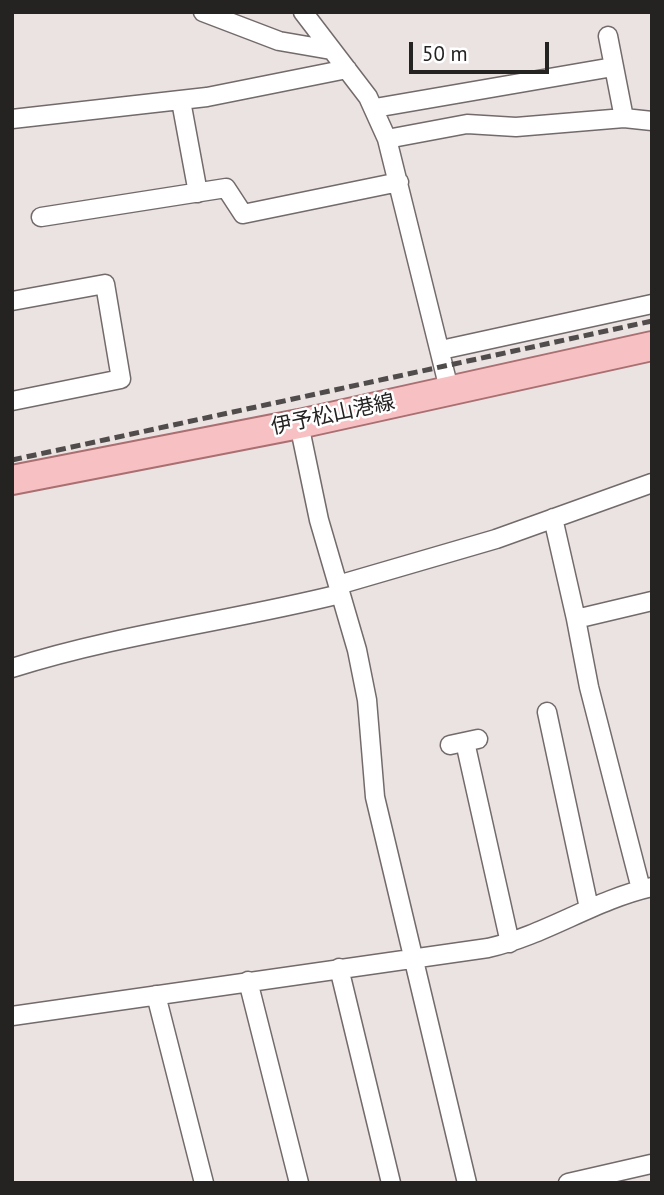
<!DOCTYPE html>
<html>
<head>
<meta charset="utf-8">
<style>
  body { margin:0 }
  #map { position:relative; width:664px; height:1195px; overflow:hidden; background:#ebe2e2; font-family:"PT Sans",sans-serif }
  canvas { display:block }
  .frame { position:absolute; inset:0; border:14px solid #252222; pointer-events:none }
  .scale { position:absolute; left:409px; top:42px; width:140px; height:32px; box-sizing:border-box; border:4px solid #252222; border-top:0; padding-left:9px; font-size:21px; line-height:24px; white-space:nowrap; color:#252222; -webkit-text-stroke:5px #fff; paint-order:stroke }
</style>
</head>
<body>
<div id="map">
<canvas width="664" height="1195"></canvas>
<div class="frame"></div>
<div class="scale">50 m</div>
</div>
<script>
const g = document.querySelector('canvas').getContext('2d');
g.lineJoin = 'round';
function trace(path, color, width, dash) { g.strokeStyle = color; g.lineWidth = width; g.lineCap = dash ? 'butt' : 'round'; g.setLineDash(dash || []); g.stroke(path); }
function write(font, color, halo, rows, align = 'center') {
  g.font = font + ' "PT Sans","Noto Sans JP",sans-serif'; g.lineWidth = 5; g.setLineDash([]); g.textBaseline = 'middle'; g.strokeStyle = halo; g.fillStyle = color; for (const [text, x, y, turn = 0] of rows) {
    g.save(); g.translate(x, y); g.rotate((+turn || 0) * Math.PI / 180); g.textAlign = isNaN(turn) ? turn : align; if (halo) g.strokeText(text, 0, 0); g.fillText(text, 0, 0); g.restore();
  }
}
const street = new Path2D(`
  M203 12 279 41 331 50
  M303 12 368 97 387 139 449 389
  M608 36 624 118
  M181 101 198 193
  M375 108 613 67
  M12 119 207 97 347 69
  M387 139 467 124 516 127 624 118 652 121
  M41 217 226 188 243 214 399 182
  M12 301 105 284 121 379 12 401
  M441 350 652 304
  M299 424 319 520 357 650 367 700 375 797 467 1183
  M553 518 576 619
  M338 585 496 539 652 483
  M12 668C119 634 232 621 340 594
  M547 712 589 908
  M465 742 510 943
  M450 745 478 739
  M641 889 589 687 576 619 652 601
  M339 968 391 1183
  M248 981 299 1183
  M156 995 204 1183
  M12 1016 488 948C546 935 594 900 652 887
  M568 1183 651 1164`);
const primary = new Path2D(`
  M12 480 299 424 652 346`);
const rail = new Path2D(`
  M12 460 652 321`);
const streetNames = [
  ["伊予松山港線",333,415,-12]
];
trace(street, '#736b6b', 21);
trace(primary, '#aa6f71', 32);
trace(street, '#fff', 18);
trace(primary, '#f7c1c3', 28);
trace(rail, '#514c4c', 5, [10, 5]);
write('21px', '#252222', '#fff', streetNames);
</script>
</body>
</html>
